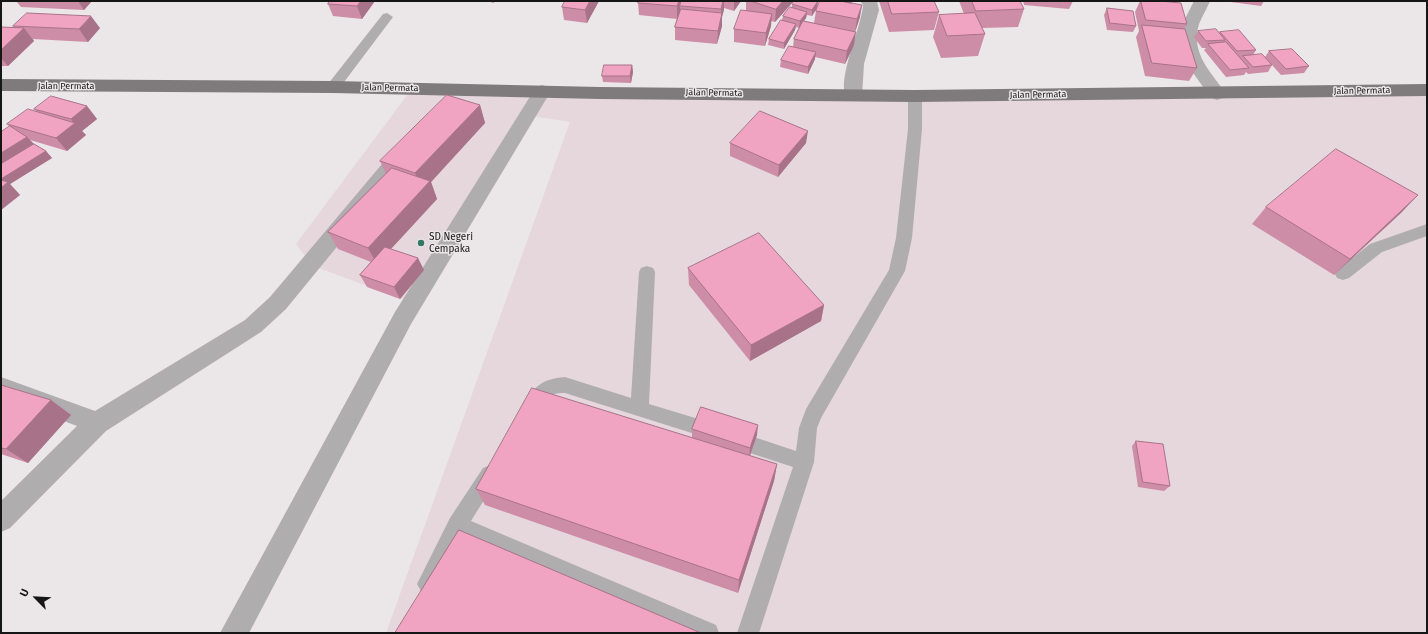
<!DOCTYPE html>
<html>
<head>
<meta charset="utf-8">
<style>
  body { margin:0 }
  #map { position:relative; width:1428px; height:634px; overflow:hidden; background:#ebe6e8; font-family:"Fira Sans",sans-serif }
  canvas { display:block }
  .frame { position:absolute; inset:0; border:2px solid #171616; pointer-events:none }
  .north { position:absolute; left:16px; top:578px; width:40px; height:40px; -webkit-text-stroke:3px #ebe6e8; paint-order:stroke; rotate:294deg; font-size:11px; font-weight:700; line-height:16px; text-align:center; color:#171616 }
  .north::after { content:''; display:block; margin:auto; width:14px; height:18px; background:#171616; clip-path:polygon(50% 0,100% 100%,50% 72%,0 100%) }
</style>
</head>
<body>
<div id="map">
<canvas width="1428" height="634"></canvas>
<div class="frame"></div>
<div class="north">U</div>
</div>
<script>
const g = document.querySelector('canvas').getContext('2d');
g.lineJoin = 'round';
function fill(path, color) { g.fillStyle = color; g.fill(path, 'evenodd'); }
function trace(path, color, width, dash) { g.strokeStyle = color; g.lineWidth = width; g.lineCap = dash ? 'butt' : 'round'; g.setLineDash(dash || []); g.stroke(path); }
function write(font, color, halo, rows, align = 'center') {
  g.font = font + ' "Fira Sans",sans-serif'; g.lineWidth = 3; g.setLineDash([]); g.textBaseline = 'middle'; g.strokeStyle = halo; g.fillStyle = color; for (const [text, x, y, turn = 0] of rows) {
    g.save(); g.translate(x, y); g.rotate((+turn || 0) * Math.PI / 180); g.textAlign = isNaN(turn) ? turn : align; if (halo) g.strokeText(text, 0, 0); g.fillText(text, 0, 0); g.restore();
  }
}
const built = new Path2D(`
  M411 90 1427 92V633H386L570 122 519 114 406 300 313 266 296 244Z`);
const lane = new Path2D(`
  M387 13 393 17 338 90H328L326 87 328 84 383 14Z
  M915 92 920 93 922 96V129L912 238 905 271 821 418 817 428 814 462 759 633H737L793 467 747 452 744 446 747 440 754 437 796 451 799 428 806 409 889 270 896 238 908 129V96L910 93Z
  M1427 224V236L1382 252 1349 278 1343 280 1337 278 1335 274 1337 270 1370 244Z
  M647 266 653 268 655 272 649 404 705 421 707 427 705 433 698 435 565 393C561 393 556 393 552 395 540 403 543 422 524 416L522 410C532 388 540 379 565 377L631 398 639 272 641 268Z
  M490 465 497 468 500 474 471 521 716 625 719 633H682L462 537 435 591 428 595 421 591 417 584 450 518 483 468Z`);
const street = new Path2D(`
  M860 1H877L879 10 864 64 862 95 859 99 853 101 847 99C835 81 862 27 863 5Z
  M1194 1H1210C1207 9 1202 16 1199 24 1190 53 1211 72 1226 94L1223 98 1217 100 1211 98 1191 70 1182 53 1180 34 1184 21Z
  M542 85 548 87 551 91 411 324 249 633H220L395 312 536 87Z
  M405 144 412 145 414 150 412 155 286 309 261 332 106 431 10 528 1 532V501L77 426 1 397V377L95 411 245 320 270 297 398 145Z`);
const primary = new Path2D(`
  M1 79 333 81 600 87 915 90 1427 84V96L915 102 600 99 333 93 1 91Z`);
const wall = new Path2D(`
  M16 1H92L84 10 21 7Z
  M375 1 362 19 333 16 328 4Z
  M486 1H495L494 3Z
  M599 1 587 23 564 20 562 7Z
  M602 1H741L734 11 724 8 722 17V26L717 44 675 40V27L677 19 639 15 638 2Z
  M746 1H792V3L775 22 771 21V26L765 46 734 42V29L746 11Z
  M818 1 817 8 812 16 807 15 806 18 804 21 814 23 816 11 853 3 860 17 855 32 844 30 854 45 845 64 815 57V59L808 74 780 67 781 60 793 47 794 39 799 28 796 27 795 30 784 49 768 45 769 39 782 20 783 16 792 8V4Z
  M879 1H934L939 12 934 30 889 32Z
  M959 1H1020L1024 9 1018 27 982 28 985 34 978 56 941 58 933 37 939 15 964 14Z
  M1023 1H1073L1069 9 1024 5Z
  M1140 1H1160L1187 24 1184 29 1197 68 1189 81 1145 76 1136 37 1139 31 1135 12Z
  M1223 1H1264L1261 6Z
  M1107 8 1136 26 1133 32 1107 30 1104 15Z
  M13 26 100 28 88 42 33 39 34 41 8 66H1V27L14 28Z
  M1198 31 1219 33 1220 32 1256 50 1253 55 1265 57 1269 51 1309 66 1304 73 1281 75 1272 65 1268 72 1248 74 1246 72 1244 75 1226 77 1204 50 1206 48H1202L1194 37Z
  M632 65 633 72 631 83 603 82 602 76Z
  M480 105 485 123 431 182 437 199 391 249 424 270 400 299 367 287 360 275 371 262 338 249 328 232 386 174 380 161Z
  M87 106 97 119 82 131 86 135 67 151 30 140 34 144 46 151 52 158 10 184 20 195 1 210V132L10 127 7 124 36 111 34 109Z
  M730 143H806L778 177 730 156Z
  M1418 195 1334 275 1252 224 1266 207Z
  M688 268 824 305 821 321 750 361 689 285Z
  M1 385 51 400 71 415 28 463 1 454Z
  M692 429 757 435 750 456 777 464 774 481 738 593 485 505 476 489 692 438Z
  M1136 441 1170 486 1164 491 1138 487 1132 446Z`);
const shadedWall = new Path2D(`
  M78 1H92L84 10Z
  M361 1H375L362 19 357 6Z
  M590 1H599L587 23 585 10Z
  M678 1H682L680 6V11L677 19V6Z
  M723 1H724V10L722 17V26L717 44 718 31 721 18V9Z
  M734 1H741L734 11Z
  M783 1H792V3L775 22 776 9Z
  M818 1 817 8 812 16V10Z
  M862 5 860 17 855 32 857 19Z
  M807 12 806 18 799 28 800 21Z
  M772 14 771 26 765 46 766 33Z
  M91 16 100 28 88 42 79 29Z
  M796 24 795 30 784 49V43Z
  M24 28 34 41 8 66 1 58V50Z
  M856 32 854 45 845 64 847 51Z
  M816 52 815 59 808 74V67Z
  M632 65 633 72 631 83 630 76Z
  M480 105 485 123 431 182 437 199 377 264 368 248 422 190 415 173Z
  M87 106 97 119 82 131 86 135 67 151 56 138 74 124 71 119Z
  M808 131 806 143 778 177 779 165Z
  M27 137 39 149 1 173V153Z
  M46 151 52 158 10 184 20 195 1 210V179Z
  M1418 195 1401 213 1334 275 1350 259Z
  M418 258 424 270 400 299 394 287Z
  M824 305 821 321 750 361 751 345Z
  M51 400 71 415 28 463 6 449Z
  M758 425 757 435 749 458 750 448Z
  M777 464 774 481 738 593 739 580Z`);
const building = new Path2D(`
  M330 1H361L357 6 328 4Z
  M565 1H590L585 10 562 7Z
  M639 1H679L677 6 638 3Z
  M681 1H723L721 9 680 6Z
  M751 1H783L776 9Z
  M794 1H818L812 10 792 4Z
  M820 1H841L862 5 857 19 816 11Z
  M841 1H852L851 3Z
  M888 1H934L939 12 892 14Z
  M972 1H1020L1024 9 976 11Z
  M1141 1H1160L1181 3 1187 24 1146 20Z
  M790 7 807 12 800 21 783 16Z
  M1107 8 1133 11 1136 26 1110 23Z
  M681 9 722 13 718 31 675 27Z
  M741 10 772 14 766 33 734 29Z
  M27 13 91 16 79 29 13 26Z
  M975 13 985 34 947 36 939 15Z
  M781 20 796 24 784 43 769 39Z
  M803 21 856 32 847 51 794 39Z
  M1142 25 1185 29 1197 68 1152 63Z
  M1 27 24 28 1 50Z
  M1216 29 1225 40 1206 41 1198 31Z
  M1239 30 1256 50 1237 51 1220 32Z
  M1226 42 1249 68 1230 70 1208 44Z
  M789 46 816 52 808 67 781 60Z
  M1292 49 1309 66 1286 69 1269 51Z
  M1262 54 1272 65 1253 67 1243 56Z
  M604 65H632L630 76H602Z
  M447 95 480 105 415 173 380 161Z
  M51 96 87 106 71 119 34 109Z
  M28 109 75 123 56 138 7 124Z
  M760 111 808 131 779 165 730 143Z
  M10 126 27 137 1 153V132Z
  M34 144 46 151 1 179V164Z
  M1336 149 1418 195 1350 259 1266 207Z
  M392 168 430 181 368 248 328 232Z
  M1 180 8 182 1 188Z
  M759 233 824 305 751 345 688 268Z
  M385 247 418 258 394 287 360 275Z
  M1 385 51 400 6 449 1 448Z
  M532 388 777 464 739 580 476 489Z
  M701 407 758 425 750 448 692 429Z
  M1136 441 1163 444 1170 486 1143 482Z
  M459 530 701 633H395Z`);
const markers = [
  [421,243,4,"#357665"]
];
const farStreetnames = [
  ["Jalan Permata",66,86],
  ["Jalan Permata",390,88,1],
  ["Jalan Permata",1362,91,-1],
  ["Jalan Permata",714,93,1],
  ["Jalan Permata",1038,95,-1]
];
const poiNames = [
  ["SD Negeri",429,237],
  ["Cempaka",429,249]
];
fill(built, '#e5d7dc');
fill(lane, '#afadad');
fill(street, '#afadad');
fill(primary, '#7f7b7d');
fill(wall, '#ce8da7');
fill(shadedWall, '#a87388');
fill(building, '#f0a4c2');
trace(building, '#a87388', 1);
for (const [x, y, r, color] of markers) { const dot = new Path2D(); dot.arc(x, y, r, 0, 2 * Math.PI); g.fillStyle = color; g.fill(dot); trace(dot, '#ebe6e8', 1.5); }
write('9px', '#171616', '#ebe6e8', farStreetnames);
write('10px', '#171616', '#ebe6e8', poiNames, 'left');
</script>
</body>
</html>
